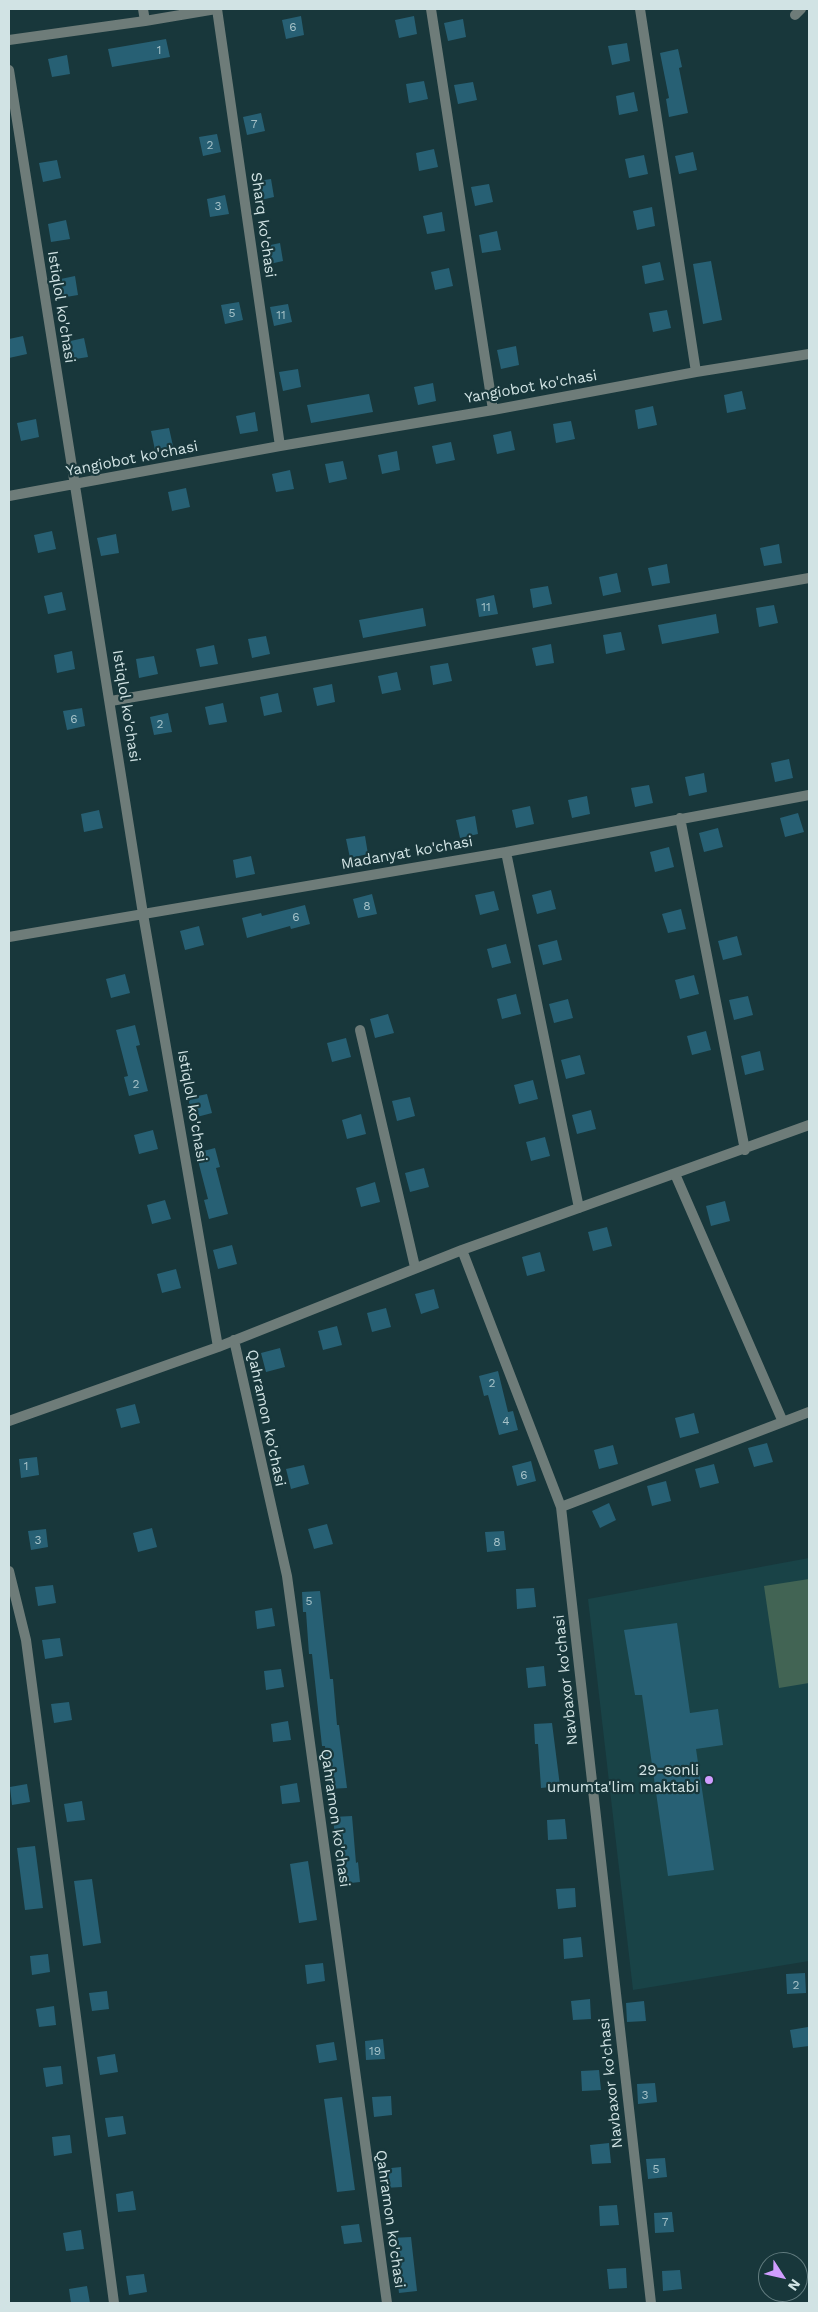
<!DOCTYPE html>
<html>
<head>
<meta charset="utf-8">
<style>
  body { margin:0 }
  #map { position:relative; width:818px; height:2312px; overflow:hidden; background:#18373b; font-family:"Work Sans",sans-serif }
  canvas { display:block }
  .frame { position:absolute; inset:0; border:10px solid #d1e3e4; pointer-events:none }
  .north { position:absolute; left:758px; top:2252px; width:50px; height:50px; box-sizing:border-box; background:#18373b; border:1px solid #627c7f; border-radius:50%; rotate:125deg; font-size:14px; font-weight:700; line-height:20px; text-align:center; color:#d1e3e4 }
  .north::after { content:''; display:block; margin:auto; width:18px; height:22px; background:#d09dff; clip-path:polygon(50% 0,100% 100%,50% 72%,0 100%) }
</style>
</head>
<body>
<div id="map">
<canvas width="818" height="2312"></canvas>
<div class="frame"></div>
<div class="north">N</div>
</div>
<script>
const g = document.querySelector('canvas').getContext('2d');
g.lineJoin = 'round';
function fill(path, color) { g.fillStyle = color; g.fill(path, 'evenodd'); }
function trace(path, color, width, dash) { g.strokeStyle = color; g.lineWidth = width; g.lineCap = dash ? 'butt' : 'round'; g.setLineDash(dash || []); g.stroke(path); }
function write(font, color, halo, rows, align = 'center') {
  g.font = font + ' "Work Sans",sans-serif'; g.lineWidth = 4.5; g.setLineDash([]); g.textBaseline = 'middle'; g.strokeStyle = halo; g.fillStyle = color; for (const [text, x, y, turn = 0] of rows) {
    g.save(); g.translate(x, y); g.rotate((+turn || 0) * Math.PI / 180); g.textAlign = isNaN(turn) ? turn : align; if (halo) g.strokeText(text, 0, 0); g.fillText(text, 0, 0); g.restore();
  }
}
const built = new Path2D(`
  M809 1558V1961L633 1990 588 1599Z`);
const green = new Path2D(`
  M809 1579V1683L779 1688 764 1586Z`);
const building = new Path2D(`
  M301 16 304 35 286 39 282 20Z
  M414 16 417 34 399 38 395 20Z
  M463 19 466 37 448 41 444 23Z
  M166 39 170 57 112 67 108 49Z
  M627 43 630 61 612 65 608 46Z
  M678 49 682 67 679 68 688 113 669 117 666 99 669 98 660 53Z
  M67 55 70 74 52 77 48 59Z
  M424 81 428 99 409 103 406 84Z
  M473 82 477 100 458 104 454 85Z
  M634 92 638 111 619 115 616 96Z
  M261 113 265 131 247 135 243 117Z
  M217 134 221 152 203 156 199 137Z
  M434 149 438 167 419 171 416 153Z
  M693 152 697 170 679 174 675 156Z
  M644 155 648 174 629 178 625 159Z
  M57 160 61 178 43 182 39 163Z
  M271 179 274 197 256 201 252 182Z
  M489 184 493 202 475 206 471 187Z
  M225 195 229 214 210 217 207 199Z
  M652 207 655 226 637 230 633 211Z
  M442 212 445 231 427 234 423 216Z
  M66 220 70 239 51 242 48 224Z
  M497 231 501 250 482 253 479 235Z
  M280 243 283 261 265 265 261 247Z
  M711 261 722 320 703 324 693 264Z
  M660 262 664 280 645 284 642 266Z
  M449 268 453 286 435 290 431 272Z
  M75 276 78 295 60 298 56 280Z
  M239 302 243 320 225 324 221 305Z
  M288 304 292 322 274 326 270 307Z
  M667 310 671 328 653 332 649 313Z
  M23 336 27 354 9 358V339Z
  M84 338 88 357 69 360 66 342Z
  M516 346 519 365 501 369 497 350Z
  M298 369 301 387 283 391 279 372Z
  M433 383 436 401 418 405 414 387Z
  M742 391 746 409 727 413 724 395Z
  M369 394 373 412 311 423 307 405Z
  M653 406 657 425 638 429 635 410Z
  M255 412 258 431 240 434 236 416Z
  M36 419 39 437 21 441 17 423Z
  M571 421 575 439 556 443 553 424Z
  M169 428 173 446 155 450 151 431Z
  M511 431 515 450 497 454 493 435Z
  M451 442 455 460 436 464 432 446Z
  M397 451 400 470 382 474 378 455Z
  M343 461 347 479 329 483 325 464Z
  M290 470 294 489 276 492 272 474Z
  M186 488 190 507 172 511 168 492Z
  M52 531 56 549 38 553 34 535Z
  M116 534 119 553 101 556 97 538Z
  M779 544 782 563 764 566 760 548Z
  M667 564 670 583 652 586 648 568Z
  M617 573 621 592 603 596 599 577Z
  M548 586 552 604 533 608 530 589Z
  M62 592 66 610 48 614 44 596Z
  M494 595 498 614 479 617 476 599Z
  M774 605 778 623 759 627 756 608Z
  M423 608 426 626 363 638 359 620Z
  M716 614 719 633 662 644 658 625Z
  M621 632 625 650 606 654 603 635Z
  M266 636 270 654 252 658 248 639Z
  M551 644 554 663 536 666 532 648Z
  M214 645 218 664 200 667 196 649Z
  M72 651 75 669 57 673 54 655Z
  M154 656 158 674 139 678 136 659Z
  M448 663 452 681 433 685 430 666Z
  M397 672 401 690 382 694 378 676Z
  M332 684 335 702 317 706 313 688Z
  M278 693 282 712 264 716 260 697Z
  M223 703 227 722 209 725 205 707Z
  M82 708 85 726 67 730 63 711Z
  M168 713 172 732 154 735 150 717Z
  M789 759 793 778 775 782 771 763Z
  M704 773 707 792 689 796 685 777Z
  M649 785 653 803 635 807 631 788Z
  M587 796 590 814 572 818 568 800Z
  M530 806 534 824 516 828 512 810Z
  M99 810 103 828 84 832 81 814Z
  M798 813 804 832 785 837 780 818Z
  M475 816 478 834 460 838 456 820Z
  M718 828 723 847 704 852 699 833Z
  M365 836 368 854 350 858 346 839Z
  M669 847 674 867 655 872 650 852Z
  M251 856 255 874 236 878 233 860Z
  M551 890 556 909 537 914 532 895Z
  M494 891 499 910 480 915 475 895Z
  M372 894 377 914 358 918 353 899Z
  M305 905 310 924 291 929 290 926 247 938 242 918 261 913 262 916Z
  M681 909 686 929 668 933 662 914Z
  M199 926 204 945 185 950 180 931Z
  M737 936 742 955 723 960 718 941Z
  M557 940 562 960 543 965 538 945Z
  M506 944 511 963 492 968 487 949Z
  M125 974 130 993 111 998 106 979Z
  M694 975 699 994 680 999 675 980Z
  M516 994 521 1014 502 1019 497 999Z
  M748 996 753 1015 734 1020 729 1000Z
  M568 999 573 1018 554 1023 549 1004Z
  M388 1014 394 1033 375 1038 370 1019Z
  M135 1025 140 1045 136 1046 148 1091 129 1096 124 1077 128 1076 116 1030Z
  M706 1031 711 1050 692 1055 687 1036Z
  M346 1038 351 1057 332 1062 327 1043Z
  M760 1051 764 1070 745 1075 741 1056Z
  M580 1055 585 1074 566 1079 561 1060Z
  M533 1080 538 1099 519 1104 514 1085Z
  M207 1094 212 1113 193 1118 188 1098Z
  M410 1097 415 1116 397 1121 392 1101Z
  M591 1110 596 1129 577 1134 572 1115Z
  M361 1114 366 1134 347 1139 342 1120Z
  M153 1130 158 1149 139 1154 134 1135Z
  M545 1137 550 1156 531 1161 526 1142Z
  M215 1148 220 1167 216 1168 228 1214 209 1219 204 1200 208 1199 196 1153Z
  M424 1168 429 1187 410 1192 405 1173Z
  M375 1182 380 1202 361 1207 356 1188Z
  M165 1200 171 1219 152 1224 147 1205Z
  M725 1201 730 1221 711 1226 706 1206Z
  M607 1227 612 1246 593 1251 588 1232Z
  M232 1245 237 1264 218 1269 213 1250Z
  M540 1252 545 1271 527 1276 522 1257Z
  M176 1269 181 1288 162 1293 157 1274Z
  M434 1289 439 1308 421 1314 415 1294Z
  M386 1308 391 1327 372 1332 367 1313Z
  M337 1326 342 1345 323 1350 318 1331Z
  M280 1348 285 1367 266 1372 261 1353Z
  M498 1371 508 1412 513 1411 518 1430 499 1435 488 1395 484 1396 479 1376Z
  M135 1404 140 1423 121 1428 116 1409Z
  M694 1413 699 1433 680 1438 675 1418Z
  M767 1443 773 1462 754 1467 748 1448Z
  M613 1445 618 1464 599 1469 594 1450Z
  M37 1457 39 1475 21 1478 19 1459Z
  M531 1461 536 1481 517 1486 512 1466Z
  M714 1464 719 1483 700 1488 695 1469Z
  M304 1465 309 1484 291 1489 286 1469Z
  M666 1481 671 1501 652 1506 647 1486Z
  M609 1503 616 1520 600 1528 592 1511Z
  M327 1524 333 1544 314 1549 308 1529Z
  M152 1528 157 1547 138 1552 133 1533Z
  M46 1529 48 1547 31 1550 28 1531Z
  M504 1531 506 1550 487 1552 485 1532Z
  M53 1585 56 1603 38 1606 35 1587Z
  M534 1588 536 1607 517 1609 516 1589Z
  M320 1591 330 1679H333L337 1725H339L347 1788 328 1789 325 1746H322L312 1654H309L306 1612H303L302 1592Z
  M272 1608 275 1626 257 1629 255 1611Z
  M677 1623 690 1713 718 1709 723 1745 696 1749 714 1870 668 1876 642 1695H635L624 1630Z
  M60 1638 63 1656 45 1659 42 1640Z
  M544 1666 546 1686 528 1688 526 1668Z
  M281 1669 284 1687 266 1690 264 1671Z
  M69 1702 72 1720 54 1723 51 1704Z
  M288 1721 291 1740 273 1742 271 1724Z
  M552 1723 560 1786 541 1788 538 1744H535L534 1724Z
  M297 1783 300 1802 282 1804 280 1786Z
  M27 1784 30 1802 12 1805 10 1787Z
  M82 1801 85 1820 67 1822 64 1804Z
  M352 1816 356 1863 358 1862 360 1882 341 1884 338 1837H335L333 1817Z
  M565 1819 567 1839 548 1840 547 1820Z
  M35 1846 43 1908 25 1910 17 1848Z
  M308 1861 317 1920 299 1923 290 1864Z
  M92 1879 101 1943 83 1946 74 1881Z
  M575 1888 576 1907 558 1909 556 1889Z
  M581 1937 583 1957 564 1959 563 1939Z
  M48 1954 50 1972 32 1975 30 1956Z
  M323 1963 325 1981 307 1984 305 1965Z
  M805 1973 806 1993 787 1994 786 1974Z
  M107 1991 109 2009 92 2011 89 1993Z
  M590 1999 591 2019 573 2020 571 2001Z
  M644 2001 646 2021 627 2022 626 2003Z
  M54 2006 56 2025 39 2027 36 2009Z
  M808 2027 809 2046 793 2048 790 2030Z
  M383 2039 385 2059 366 2060 365 2041Z
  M334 2042 337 2060 319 2063 316 2045Z
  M115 2054 118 2072 100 2075 97 2057Z
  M61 2066 63 2084 46 2087 43 2068Z
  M599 2070 601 2090 582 2091 581 2071Z
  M655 2083 657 2102 638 2104 637 2084Z
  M391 2096 392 2115 374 2117 372 2097Z
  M342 2097 355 2190 337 2192 324 2099Z
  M123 2116 126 2134 108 2137 105 2118Z
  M70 2135 72 2153 54 2156 52 2137Z
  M609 2143 611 2163 592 2164 590 2145Z
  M665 2158 667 2177 648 2179 646 2159Z
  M401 2167 402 2187 384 2188 382 2169Z
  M133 2191 136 2210 118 2212 116 2194Z
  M617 2205 619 2225 600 2226 599 2206Z
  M672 2212 674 2232 655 2233 654 2213Z
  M359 2224 362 2242 344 2244 341 2226Z
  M81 2230 84 2249 66 2251 63 2233Z
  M411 2237 417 2291 399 2293 392 2238Z
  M626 2268 627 2288 609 2289 607 2269Z
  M680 2270 682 2289 663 2291 662 2271Z
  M144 2274 147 2292 129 2295 126 2276Z
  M87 2286 90 2303H71L69 2289Z`);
const street = new Path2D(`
  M143 9 145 21
  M217 9 280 446
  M431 9 493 410
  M640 9 696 372
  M795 15 801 9
  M9 40 145 21 216 9
  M9 70 143 914 218 1347
  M9 496 280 446 493 410 696 372 809 354
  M111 701 809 578
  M680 818 745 1150
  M506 852 579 1208
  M9 937 506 852 809 795
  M360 1030 415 1267
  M675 1174 783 1422
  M462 1250 561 1507 651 2303
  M234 1340 287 1576 387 2303
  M9 1421 218 1347 462 1250 809 1125
  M561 1507 809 1412
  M9 1571 26 1640 114 2303`);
const markers = [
  [709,1780,5,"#d09dff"]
];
const numberNames = [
  ["6",293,27],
  ["1",159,50],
  ["7",254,124],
  ["2",210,145],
  ["3",218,206],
  ["5",232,313],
  ["11",281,315],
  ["11",486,607],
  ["6",74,719],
  ["2",160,724],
  ["8",367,906],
  ["6",296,917],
  ["2",136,1084],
  ["2",492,1383],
  ["4",506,1421],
  ["1",26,1466],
  ["6",524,1475],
  ["3",38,1540],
  ["8",497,1542],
  ["5",309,1601],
  ["2",796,1985],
  ["19",375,2051],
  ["3",645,2095],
  ["5",656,2169],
  ["7",665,2222]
];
const streetNames = [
  ["Sharq ko'chasi",263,225,82],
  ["Istiqlol ko'chasi",61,307,81],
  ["Yangiobot ko'chasi",531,387,-10],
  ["Yangiobot ko'chasi",132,459,-11],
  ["Istiqlol ko'chasi",126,706,81],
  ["Madanyat ko'chasi",407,853,-10],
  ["Istiqlol ko'chasi",192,1106,80],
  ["Qahramon ko'chasi",266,1418,78],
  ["Navbaxor ko'chasi",566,1680,-96],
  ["Qahramon ko'chasi",335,1818,82],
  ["Navbaxor ko'chasi",611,2083,-96],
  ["Qahramon ko'chasi",390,2219,82]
];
const poiNames = [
  ["29-sonli",699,1771],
  ["umumta'lim maktabi",699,1788]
];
fill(built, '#194347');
fill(green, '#426454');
fill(building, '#276074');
trace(street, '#6e7c79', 10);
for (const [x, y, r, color] of markers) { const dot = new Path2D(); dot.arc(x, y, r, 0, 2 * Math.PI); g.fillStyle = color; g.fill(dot); trace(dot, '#18373b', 2); }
write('12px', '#a6c2c8', null, numberNames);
write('15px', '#d1e3e4', '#18373b', streetNames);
write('15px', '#d1e3e4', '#18373b', poiNames, 'right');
</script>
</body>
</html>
